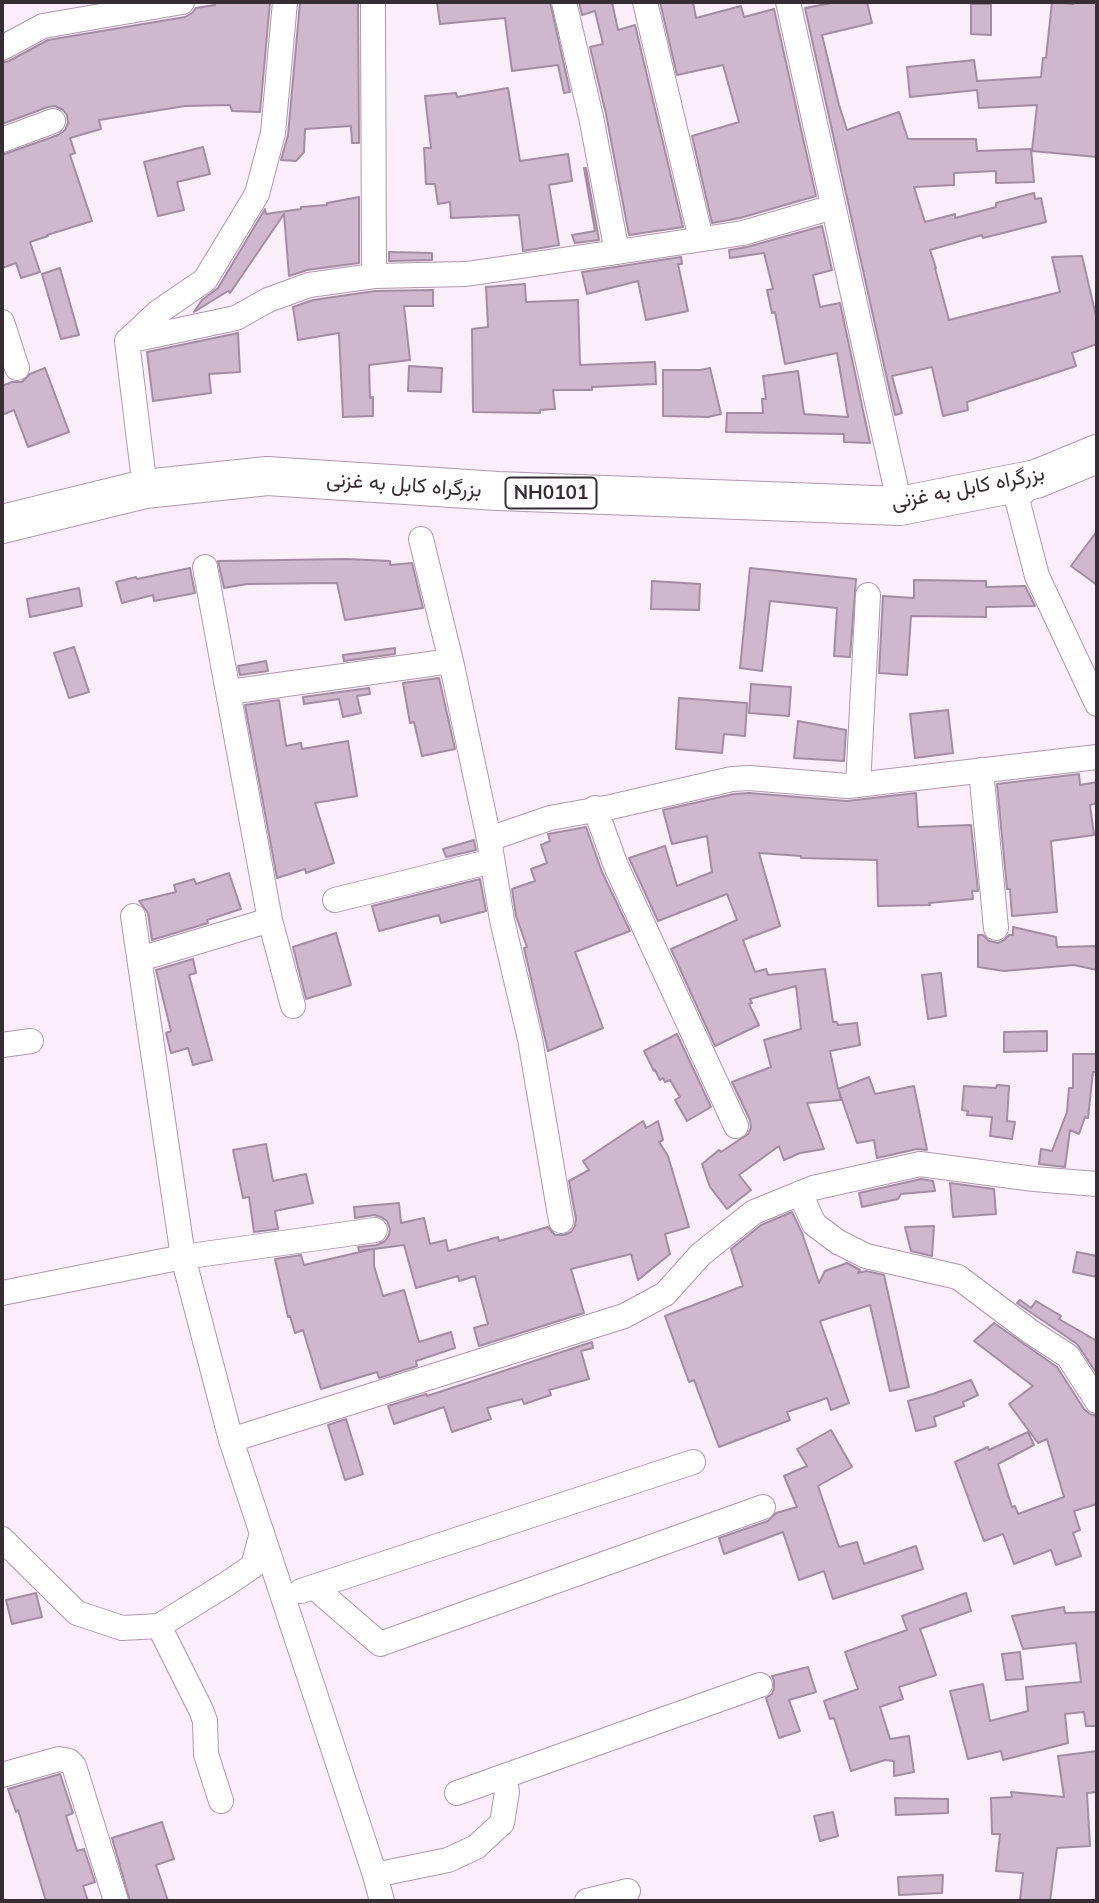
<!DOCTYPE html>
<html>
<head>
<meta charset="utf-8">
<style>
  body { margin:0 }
  #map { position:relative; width:1099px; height:1903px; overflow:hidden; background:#fcedfb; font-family:Mulish,sans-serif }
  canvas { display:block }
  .frame { position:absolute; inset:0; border:4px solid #362d35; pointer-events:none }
</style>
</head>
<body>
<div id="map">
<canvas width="1099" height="1903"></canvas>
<div class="frame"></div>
</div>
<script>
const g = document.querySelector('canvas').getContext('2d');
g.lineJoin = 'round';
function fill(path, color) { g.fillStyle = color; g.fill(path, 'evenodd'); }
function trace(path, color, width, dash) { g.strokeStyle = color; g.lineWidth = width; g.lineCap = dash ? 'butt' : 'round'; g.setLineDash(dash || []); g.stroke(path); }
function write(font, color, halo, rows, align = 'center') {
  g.font = font + ' Mulish,Vazirmatn,sans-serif'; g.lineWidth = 7; g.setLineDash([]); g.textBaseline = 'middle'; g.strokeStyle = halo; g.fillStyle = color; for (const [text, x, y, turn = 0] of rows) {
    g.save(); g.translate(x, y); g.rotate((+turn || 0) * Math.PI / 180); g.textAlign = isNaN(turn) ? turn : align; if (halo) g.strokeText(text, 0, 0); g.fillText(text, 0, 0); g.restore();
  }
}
const building = new Path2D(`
  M215 2H270L260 112 232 111 230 105 185 106 99 120 101 129 70 138 75 153 70 155 92 221 47 235 48 236 30 242 40 272 21 278 16 263 2 268V155L58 135 65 130 68 123 67 115 63 110 55 106 48 107 2 124V63L9 61 48 40 185 17 192 13 196 8 215 5Z
  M300 2H358L359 143H352L351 126 305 129 304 152 296 161 281 160 288 135Z
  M437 2H550L570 92 564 93 558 65 512 71 505 18 440 24Z
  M579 2H612L618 30 635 25 683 227 629 235 606 114 590 47 603 44 595 11 582 15Z
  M660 2H693L696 18 741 6 744 17 774 9 816 196 740 218 712 223 692 136 739 122 723 65 677 75Z
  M837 2H867L872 23 822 35 839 105 847 130 899 112 908 139H976L977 151 1031 149 1034 182 996 183V171L954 173V185L914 187 925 222 955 214V218L996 207V203L1034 193 1035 199 1041 198 1046 222 983 238 982 235 930 250 936 268H935L949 320 1060 292 1052 257 1082 256 1097 320V344L1072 353 1076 366 967 402 968 410 943 416 932 367 892 376 902 413 895 415 805 8Z
  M1052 2 1073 4V2H1097V157L1032 151 1037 105 979 108 977 90 910 97 907 67 974 60 977 81 1041 77 1043 58H1046Z
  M971 4H991V35L971 34Z
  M508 88 520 161 568 154 572 181 549 185 559 245 523 251 519 215 451 218 450 202 438 204 435 184H426L424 148H431L425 96 456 93 457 97Z
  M203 147 210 174 177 182 184 210 158 216 144 162Z
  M584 168H586L599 240 575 243 572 235 595 231Z
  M359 197V263L307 270 289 276 284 214 230 293 228 291 194 312 202 300 218 288 265 209 266 214 301 209V207L327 205V203Z
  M822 226 832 270 813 275 820 307 840 303 870 443 844 442V434L726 432 727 413H763L762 399H766L763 376 798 371 804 414 848 417 837 353 785 364 775 312 772 313 767 290 773 289 764 253 730 258 729 250 747 247Z
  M389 252 432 253V260L389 261Z
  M681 257 682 264H678L688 311 646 320 638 281 587 294 582 272Z
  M60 268 79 335 61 339 42 274Z
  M525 284 526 302 578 300 580 365 655 362 656 384 592 387V390H553L555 409 540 410V413L473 412 472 329 488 327 486 287Z
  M433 290V306H404L410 360 369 365 370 398 373 397V416L343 417 339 333 298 340 293 307 313 300 375 291Z
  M238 333 240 372 209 374 211 393 153 401 147 352Z
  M409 366 442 368 441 392 408 391Z
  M45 368 69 432 28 447 14 410 2 415V386L12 382H22L30 374Z
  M710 368 721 414 708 417 663 416V370H700Z
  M1097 531V585L1071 566Z
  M346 559 390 561V565L412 563 423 608 345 620 337 583 247 584 224 588 218 561Z
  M190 568 195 593 154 601 153 595 122 603 116 582 136 577 137 579Z
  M750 568 856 579 850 657 834 656 837 608 770 601 762 671 740 668Z
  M914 580 986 581V587L1025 586 1035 606 986 607V617L911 616 907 675 879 673 883 596 914 598Z
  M652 581 700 584 699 610 651 609Z
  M79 588 82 606 30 617 27 599Z
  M74 647 89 692 69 698 54 653Z
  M395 648V654L344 661 343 655Z
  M266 661 268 671 240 675 238 666Z
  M439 678 455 749 422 756 414 722 410 723 403 683Z
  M751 684 791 687 789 716 749 713Z
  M369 688 370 694 357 696 361 713 343 717 339 699 304 704 303 697Z
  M679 698 747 703 745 736 724 734 722 753 676 749Z
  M279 700 286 746 301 743 302 749 348 741 357 796 315 803 334 863 306 873 305 869 277 878 245 705Z
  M948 710 953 753 915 758 910 714Z
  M798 721 846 730 844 761 794 758Z
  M1079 774 1080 785 1097 782V803L1090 805 1094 835 1051 841 1057 912 1012 916 1010 889H1007L997 784Z
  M749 793 847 801 916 793 918 827 971 825 978 891H972L973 899 929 903 930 905 878 906 877 860 801 858V856L759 853 780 926 743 940 755 972 766 969 768 975 825 969 833 1022H837L838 1025 857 1023 860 1045 830 1051 838 1089 869 1077 875 1094 914 1086 927 1150 917 1149 877 1158 874 1140 857 1143 839 1091 841 1100 807 1103 824 1149 800 1153 784 1160 779 1146 739 1175 751 1190 727 1209 710 1187 702 1164 719 1150 721 1152 748 1134 751 1128 750 1120 732 1082 771 1067 764 1040 801 1029 796 986 750 999 752 1003 749 1004 759 1025 715 1046 671 949 737 920 727 894 658 921 629 858 665 846 677 886 712 872 707 836 672 844 663 810 734 794Z
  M586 827 602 872 630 931 575 952 603 1028 548 1051 524 948 527 947 516 916 512 889 535 881 531 869 547 863 541 845 550 841 548 834Z
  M474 840 476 850 446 857 443 849Z
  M229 873 241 909 207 920 208 923 152 940 148 913 139 901 176 892 174 885 194 879 196 884Z
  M480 879 486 911 441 923 439 915 379 931 372 906Z
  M1013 927 1056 937 1057 947 1097 946V970L1074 965 1004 971 978 967V935H983L989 941 998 943 1004 940 1009 935H1013Z
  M336 933 351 985 306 999 293 947Z
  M193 959 196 973 189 975 212 1060 193 1065 188 1048 171 1053 166 1033 171 1031 156 970Z
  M941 973 946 1016 928 1019 922 975Z
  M1047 1031V1051L1004 1052V1032Z
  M677 1034 711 1107 687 1121 675 1100 680 1097 670 1080 665 1082 663 1078 660 1080 655 1070 654 1071 644 1051Z
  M1073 1054H1097V1072H1093L1088 1118 1085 1117 1079 1134 1070 1130 1065 1167 1039 1164 1041 1149 1052 1151 1067 1112 1069 1088H1073Z
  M997 1085 1009 1086 1007 1121 1015 1122 1012 1139 990 1136 992 1117 967 1115 968 1111 962 1110 964 1086 996 1088Z
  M643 1121 646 1128 658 1121 663 1140 659 1142 668 1156 689 1227 665 1234 670 1254 638 1280 631 1254 571 1269 584 1313 479 1346 474 1328 488 1324 475 1276 459 1281 458 1276 416 1288 404 1245 374 1249V1266L383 1296 404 1290 419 1342 451 1332 455 1348 416 1361 417 1366 379 1378 377 1372 321 1389 303 1330 295 1333 290 1316 288 1317 275 1259 301 1255 304 1265 373 1249 359 1251 358 1247 377 1245 385 1241 389 1235 390 1229 387 1221 381 1217 374 1215 355 1218 354 1207 399 1203 401 1223 424 1218 430 1244 446 1240 448 1251 498 1237 499 1241 548 1227 555 1235H564L571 1232 575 1226 576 1219 569 1181 589 1170 583 1161Z
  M266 1144 273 1181 306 1174 313 1203 275 1211 278 1229 254 1232 249 1197 243 1198 233 1150Z
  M921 1179 933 1181 935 1191 901 1194 898 1199 862 1207 859 1193Z
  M950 1183 994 1189 996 1214 953 1217Z
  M792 1212 802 1233 819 1283 825 1271 847 1263 860 1270 858 1273 866 1271 884 1275 909 1387 890 1391 870 1305 820 1321 849 1403 831 1410 827 1398 787 1412 790 1420 719 1447 694 1380 689 1382 665 1316 743 1286 731 1249 761 1225Z
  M934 1226 932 1256 911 1251 905 1227Z
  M1077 1252 1097 1256V1277L1073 1272Z
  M1020 1300 1031 1308 1036 1301 1061 1316 1059 1319 1097 1341V1374L1077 1344 1017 1303Z
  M994 1323 1057 1367 1084 1409 1090 1414 1097 1416V1504L1074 1511 1080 1530 1073 1533 1081 1556 1056 1565 1051 1550 1014 1564 1003 1534 984 1541 955 1462 988 1447 989 1450 1028 1432 1034 1445 998 1464 1012 1507 1015 1506 1018 1514 1064 1497 1047 1439 1038 1443 1009 1404 1033 1386 974 1341Z
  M592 1342 593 1348 581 1351 589 1379 549 1390 551 1395 524 1404 522 1399 487 1408 491 1419 452 1432 444 1407 394 1424 388 1406 426 1394 427 1396Z
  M971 1380 978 1395 963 1402 964 1406 934 1417 936 1426 916 1431 908 1401 933 1394Z
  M346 1419 363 1474 345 1480 328 1425Z
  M831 1430 852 1467 818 1486 839 1547 857 1542 864 1564 916 1546 923 1569 833 1599 824 1571 799 1580 783 1532 724 1554 719 1538 768 1521 776 1513 797 1507 784 1476 807 1466 797 1449Z
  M36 1593 42 1617 12 1624 6 1600Z
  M966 1593 971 1611 920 1629 936 1675 899 1687 903 1699 880 1707 890 1739 909 1736 914 1772 894 1776V1761L885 1760 851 1771 834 1718 830 1719 824 1701 858 1689 845 1652 907 1630 902 1616Z
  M1064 1607 1065 1613 1097 1612V1726H1086L1084 1712 1065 1714 1068 1743 1003 1760 1001 1751 968 1759 950 1691 983 1684 990 1721 1028 1711 1026 1687 1081 1682 1076 1643 1023 1649 1012 1616Z
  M1020 1652 1023 1679 1006 1680 1002 1654Z
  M808 1667 816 1692 789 1700 800 1731 779 1738 766 1698 772 1694 774 1688V1681L772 1676Z
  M1097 1751V1792L1087 1793 1090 1846 1057 1848 1050 1901 1020 1900 1023 1873 996 1871 1000 1834H992L991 1798 1012 1797 1011 1792 1064 1797 1058 1756Z
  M60 1774 73 1813 66 1816 77 1851 84 1849 95 1882 83 1886 88 1901H46L18 1810 16 1812 8 1789Z
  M895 1798 948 1799V1813L896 1815Z
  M833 1812 838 1836 820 1841 814 1816Z
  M162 1822 174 1859 156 1865 168 1901H130L112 1838Z
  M943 1875 942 1893 899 1895 898 1877Z`);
const minor = new Path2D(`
  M373 2 374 276
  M564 2 591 117 617 252
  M645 2 701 239
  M788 2 900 506
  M2 48 43 26 182 2
  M2 140 53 121
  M2 322 17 368
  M127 341 236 318 268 300 309 285 374 276 466 274 617 252 743 233 833 207
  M127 341 157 313 205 280 257 194 273 133 285 2
  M127 341 145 489
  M1036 479 1017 499 1037 576 1097 704
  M421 539 451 661 489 839 502 920 530 1039 561 1221
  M205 567 270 920 293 1006
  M229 692 451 661
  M981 770 996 928
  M858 785 868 595
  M595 808 616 866 736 1126
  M489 839 550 818 611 807 732 779 749 778 848 786 1097 757
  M335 900 492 861
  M133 916 183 1257 231 1440 375 1875 382 1901
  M140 959 270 920
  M2 1045 31 1041
  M800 1193 814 1224 838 1242 866 1256 958 1277 1031 1332 1068 1356 1097 1401
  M2 1293 183 1257 375 1230
  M231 1440 624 1316 665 1294 701 1254 754 1212 813 1188 920 1164 1034 1179 1097 1184
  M2 1539 77 1613 122 1628 159 1626 228 1583 253 1566 262 1533
  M314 1587 380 1644 763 1507
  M301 1591 693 1462
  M159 1626 201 1710 205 1721 206 1754 221 1801
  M2 1775 59 1759 69 1761 74 1766 116 1901
  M457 1793 760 1685
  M375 1875 448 1860 476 1847 502 1823 507 1792 504 1776
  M587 1901 628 1891`);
const trunk = new Path2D(`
  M2 524 145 489 267 476 498 491 900 506 1036 479 1097 454`);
const shields = [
  [551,493,91]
];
const shieldNames = [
  ["NH0101",551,493]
];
const streetNames = [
  ["بزرگراه کابل به غزنی",404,485,4],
  ["بزرگراه کابل به غزنی",968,488,-11]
];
fill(building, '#cfb8ce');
trace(building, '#a38da2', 2);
trace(minor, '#af98ad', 26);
trace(trunk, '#af98ad', 40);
trace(minor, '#fff', 24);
trace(trunk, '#fff', 38);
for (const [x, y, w] of shields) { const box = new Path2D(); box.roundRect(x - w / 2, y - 15.5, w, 31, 5); g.fillStyle = '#fff'; g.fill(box); trace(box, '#362d35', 2); }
write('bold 19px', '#362d35', null, shieldNames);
write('21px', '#362d35', '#fff', streetNames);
</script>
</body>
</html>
